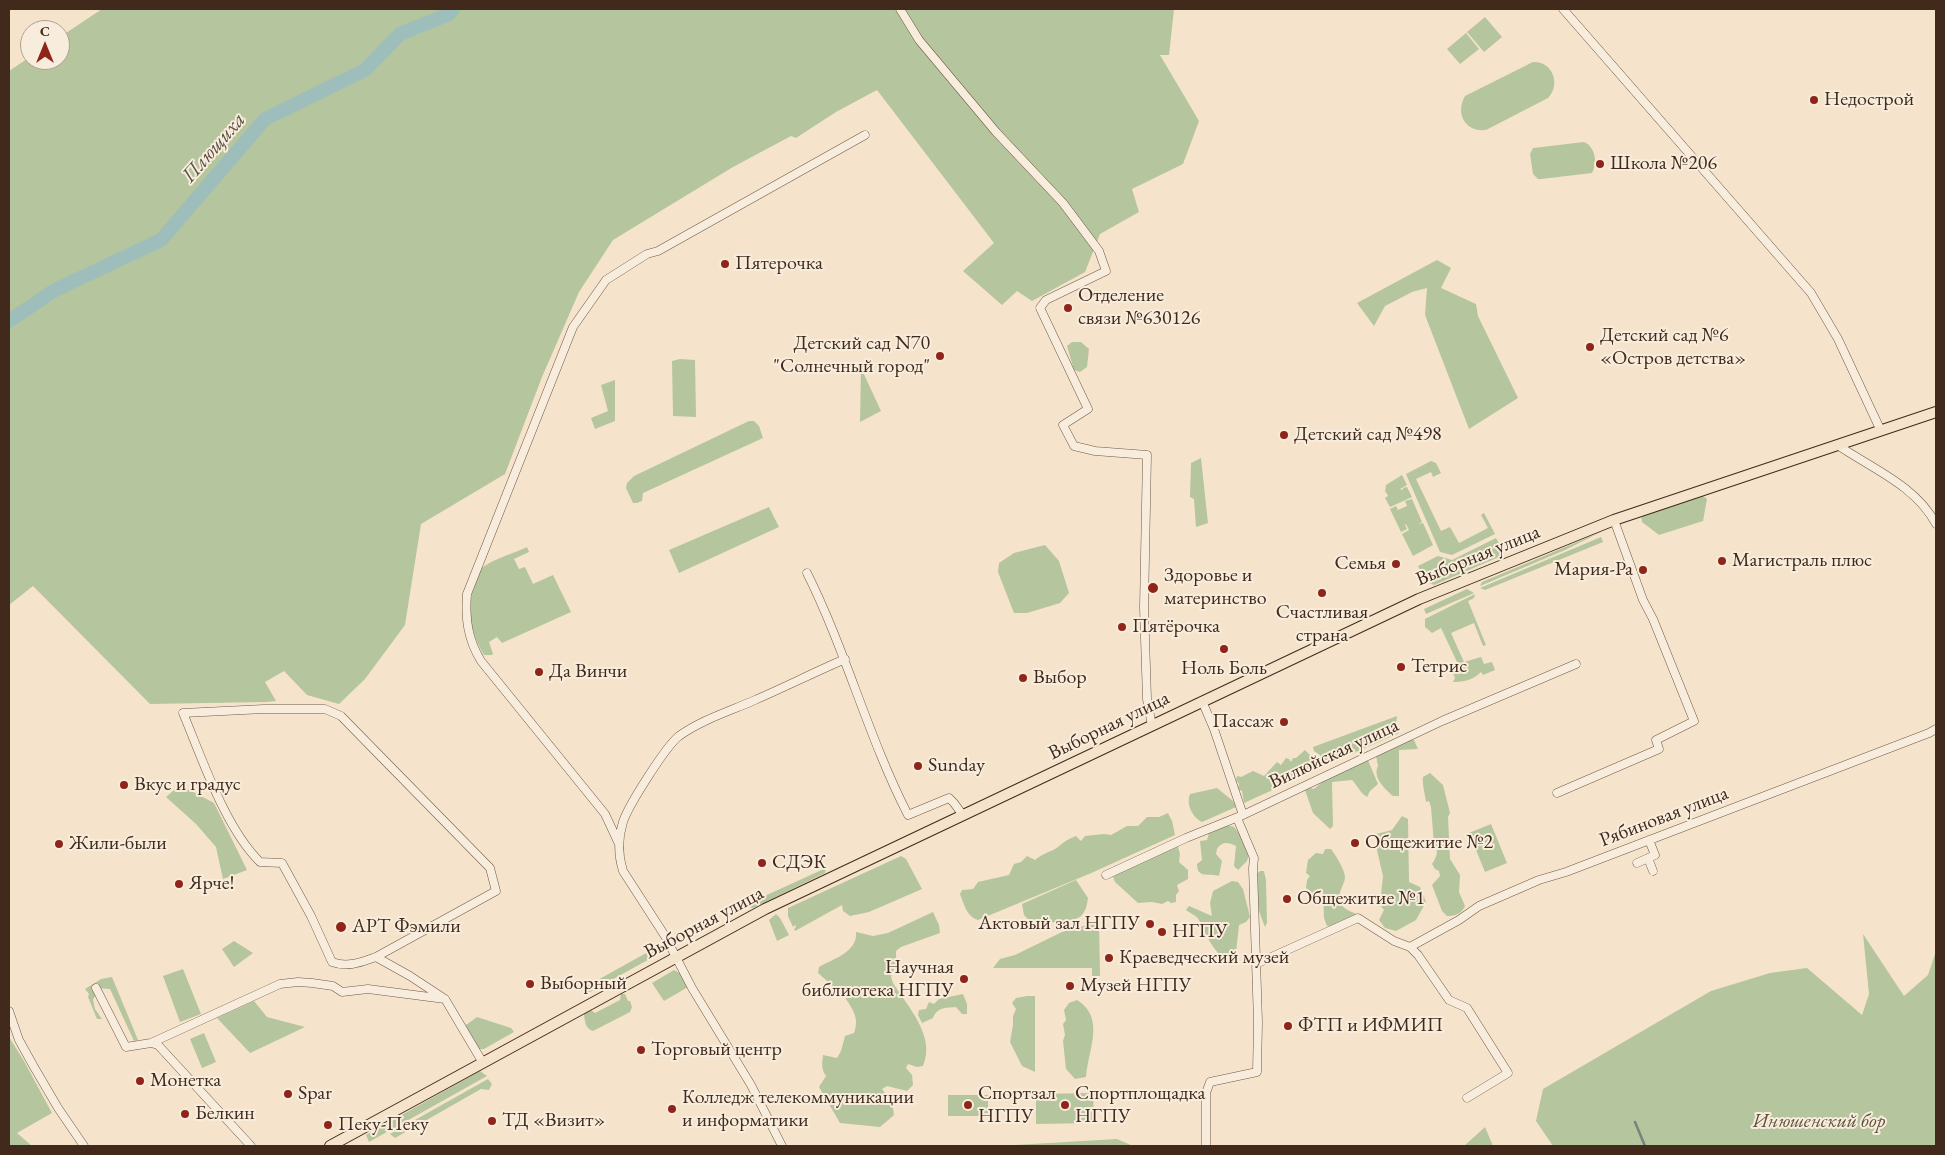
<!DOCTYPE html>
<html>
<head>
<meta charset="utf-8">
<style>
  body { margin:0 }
  #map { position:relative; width:1945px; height:1155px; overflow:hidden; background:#f5e4cb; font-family:"EB Garamond",serif }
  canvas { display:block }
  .frame { position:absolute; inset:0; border:10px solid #412a1b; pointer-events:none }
  .north { position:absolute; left:20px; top:20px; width:50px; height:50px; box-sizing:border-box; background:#f8eddd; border:1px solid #af9f8f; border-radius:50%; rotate:0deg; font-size:14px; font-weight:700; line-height:20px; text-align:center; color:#412a1b }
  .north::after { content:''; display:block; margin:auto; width:18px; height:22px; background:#8f2418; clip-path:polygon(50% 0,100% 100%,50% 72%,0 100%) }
</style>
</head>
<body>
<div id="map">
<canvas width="1945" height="1155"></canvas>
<div class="frame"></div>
<div class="north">С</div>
</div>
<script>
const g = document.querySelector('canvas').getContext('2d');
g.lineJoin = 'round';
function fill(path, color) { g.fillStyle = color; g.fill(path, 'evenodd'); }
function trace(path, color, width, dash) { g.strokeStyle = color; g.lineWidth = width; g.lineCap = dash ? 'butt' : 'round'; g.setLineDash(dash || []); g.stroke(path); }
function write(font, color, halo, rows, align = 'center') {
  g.font = font + ' "EB Garamond",serif'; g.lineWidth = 4; g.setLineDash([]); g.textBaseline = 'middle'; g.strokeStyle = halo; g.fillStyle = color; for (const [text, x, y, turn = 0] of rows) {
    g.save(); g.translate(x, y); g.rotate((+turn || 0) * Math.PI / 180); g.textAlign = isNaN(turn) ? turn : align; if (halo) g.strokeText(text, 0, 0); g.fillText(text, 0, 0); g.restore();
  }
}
const green = new Path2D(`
  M102 9H1174L1169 55H1160L1199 121 1183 164 1132 189 1139 212 1100 234 1085 272 1032 301 1017 291 1002 305 963 271 994 243 877 90 836 112 796 138 791 136 733 167 613 240 579 292 542 377 505 474 421 524 405 625 365 679 339 704 307 695 284 671 265 682 276 701 266 702 150 704 33 586 9 605V71L30 57V60H60V37Z
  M1485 17 1502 37 1484 52 1467 32Z
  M1466 33 1479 49 1460 64 1447 49Z
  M1533 62C1553 61 1561 85 1548 98L1486 130C1465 132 1455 114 1465 96Z
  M1584 142C1595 146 1598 163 1592 173L1541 179H1538L1533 174 1530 154 1533 148Z
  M1437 260 1451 268 1441 288 1476 304 1478 316 1518 398 1469 429 1425 315 1427 288 1412 292 1385 306 1374 326 1357 303Z
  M1072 342H1081L1089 349 1087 367 1080 372 1074 370 1067 346Z
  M680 359 695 360 696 417 673 416 672 361Z
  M861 368 881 411 860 422Z
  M615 380V421L595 429 591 418 608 411 601 385Z
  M749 421H754L759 426 763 438 643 493 642 501 637 503H633L626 488 627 483 634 476Z
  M1201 458 1208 523 1196 527 1194 499 1190 497 1191 463Z
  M1431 461 1436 463 1441 473 1433 477 1431 472 1416 479 1441 531 1450 527 1459 543 1488 528 1481 515 1484 513 1495 534 1452 555 1440 552 1406 474Z
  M1402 475 1407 485 1400 489 1403 490V488L1407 487 1412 497 1390 507 1385 498 1388 496 1386 492 1385 493 1386 485Z
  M1703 496 1707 499 1703 521 1659 535 1642 522 1641 514Z
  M1412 499 1422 522 1418 524 1423 523 1433 545 1413 556 1402 534 1409 530 1406 524 1405 525 1407 529 1401 532 1390 509 1396 506 1398 510 1407 506 1405 501Z
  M769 507 779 527 679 573 669 550Z
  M1601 532 1565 550 1480 586 1482 582Z
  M1601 537 1603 542 1485 590 1480 588Z
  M1496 538 1502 549 1499 557 1434 585 1425 581 1418 566 1438 556 1452 560Z
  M1045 545 1059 561 1069 593 1060 603 1027 613H1014L998 572 999 563 1014 553Z
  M527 547 529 552 514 559 519 569 525 567 533 584 553 575 571 612 502 643 497 637 489 642 493 654 492 655H484C471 634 466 608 475 584 476 579 478 573 481 569 490 560 515 553 527 547Z
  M1467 589 1474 593 1426 614 1424 609Z
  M1475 594 1474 598 1468 601 1486 645 1483 646 1474 623 1451 633 1464 662 1481 657 1484 664 1492 662 1495 670 1483 675 1481 672C1473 680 1464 682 1453 682L1455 678 1449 665 1457 662 1441 628 1432 633 1425 627V619Z
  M1397 716 1396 725 1399 733 1331 763 1321 760 1320 755 1314 751 1313 747Z
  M1405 736 1414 740 1418 749 1399 750V796H1393C1385 789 1372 777 1378 766L1376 756 1378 746Z
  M1305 750 1310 755 1312 772 1244 803 1242 791 1238 789 1239 784 1236 780 1237 776 1241 777 1253 771 1264 776 1277 762 1281 765 1286 758 1289 759 1291 762 1293 758H1296Z
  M1367 758 1378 784 1370 791 1367 797C1360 793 1358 786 1352 780L1332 782 1333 826 1330 829 1313 813 1305 790 1310 788 1314 789 1327 778Z
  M1430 773 1443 785 1450 813 1448 817 1450 859 1460 875 1459 892 1465 906C1461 914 1456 916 1447 916L1442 911 1432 885 1440 876 1439 871 1435 869 1432 864C1437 856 1439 851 1434 844L1431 807 1429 801 1426 802C1425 793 1422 785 1423 777Z
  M180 785 214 803 247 870 223 879 216 847 196 824 166 797Z
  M1217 788 1233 801 1236 807 1202 822C1192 817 1186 804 1190 794Z
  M1168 813 1172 821 1175 835 1089 874 978 920C967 917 964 904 960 894L962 890 973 889 978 882 1009 875 1014 864 1021 862 1027 856 1035 860C1043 853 1051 852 1058 847 1064 842 1068 839 1076 836L1081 841 1085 836 1104 834 1111 835 1127 826H1138L1147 817H1159Z
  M1402 816 1408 819 1409 882 1420 887 1426 902 1416 920 1396 931 1385 928 1379 920 1384 910 1380 905 1383 876 1376 846V834L1392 830Z
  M1491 824 1507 863 1485 872 1469 833Z
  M1226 825 1234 827 1243 838 1249 854 1247 861 1238 870 1234 866 1236 846C1228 842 1222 841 1217 849L1216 854 1222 861 1219 876C1209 873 1197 879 1197 864L1202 860 1200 841 1207 840 1209 833 1214 832 1217 827Z
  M1182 842 1178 847 1180 854 1179 862 1188 870V879L1177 885 1179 891 1176 895V902L1171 903 1168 901 1162 904 1152 902 1138 903 1115 882 1112 874Z
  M1325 849H1331C1335 854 1345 870 1345 877 1345 882 1341 888 1340 893 1336 908 1350 911 1362 916L1361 921 1355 924 1327 926 1324 918 1323 890 1318 889 1312 893 1306 888 1307 880 1310 876 1306 873 1308 860 1316 853 1323 854Z
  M901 856 906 859 922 889 869 912 850 916 843 911 842 905 795 931 794 929 796 927 795 925 793 927 788 916V908Z
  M826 868 825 873 753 908 748 907 747 904Z
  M1260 871H1264L1266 880 1267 923 1265 927 1257 906V874Z
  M1076 880 1088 898C1087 905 1086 911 1081 916 1073 923 1039 924 1030 920 1027 919 1026 917 1024 915L1022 904Z
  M1232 881 1238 882 1243 889 1250 917 1246 922 1239 925 1236 953 1220 955C1210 945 1205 932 1199 920 1197 916 1190 913 1186 910L1189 906 1212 916 1210 903 1213 891Z
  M933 912 939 925 940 933 901 947 896 951V964L891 977 893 983C908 1007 936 1036 923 1066L917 1067 908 1064 906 1068 912 1075 913 1085 907 1091 887 1086 882 1089 892 1102 894 1115 880 1127 840 1123 819 1087 826 1076C821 1069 822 1064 823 1055L837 1058 841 1051 845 1036 854 1033C860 1018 852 1008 844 996H839L834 987 818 973 819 967C833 959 858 952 856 932L873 936 888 933Z
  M776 914 780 918 789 935 777 941 769 920Z
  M1099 922 1100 976H1092V968H993L1000 959 1015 955 1062 932Z
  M1863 934 1904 996 1928 975 1936 951V1146H1553L1536 1121 1543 1089 1711 991 1770 973 1807 968 1862 1015 1869 994Z
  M234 941 253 953 234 967 222 949Z
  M657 947 655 956 588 993 586 992 585 987Z
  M183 969 201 1014 180 1022 163 976Z
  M674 970 683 975 688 987 664 1001 652 983Z
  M112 977 138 1040 134 1041 110 989 96 988 98 992 93 999 95 1009 102 1019H97L88 997 89 994 85 989 101 979Z
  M621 994H625L628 1001H630L632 1007 630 1012 593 1031C585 1028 585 1022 584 1014L591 1010 595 1013 620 1000Z
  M963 994 967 1004V1014H962L956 1007C946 1008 937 1007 933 1018L922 1023 918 1015 919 1010 926 1009 929 1002 934 1004 939 999Z
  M1027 996H1035V1072L1022 1066 1010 1042 1013 1025V1016L1016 1009 1012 1003 1016 998Z
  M1077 1000C1106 1018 1088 1050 1086 1077L1075 1079 1066 1069 1063 1041 1065 1035 1063 1024 1066 1020 1064 1010 1069 1003Z
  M254 1001 267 1017 305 1027 250 1053 217 1018Z
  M477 1017 511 1028 514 1032 484 1049H479L466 1028V1025Z
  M204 1033 216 1062 202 1068 190 1039Z
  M9 1037 24 1061 52 1113 17 1133 32 1146H9Z
  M480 1071 487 1076 369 1142 366 1135Z
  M488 1079 492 1084 489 1090 481 1089 395 1138 390 1134Z
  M1093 1093 1094 1123 1036 1124V1094Z
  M948 1095H988V1116H948Z
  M1485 1127 1493 1146H1464Z
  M1117 1139 1133 1146H997H998Z`);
const stream = new Path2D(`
  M1635 1122 1645 1146`);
const river = new Path2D(`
  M9 321 55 290 161 240 265 119 365 70 400 34 449 14 453 9`);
const minor = new Path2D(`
  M900 9 919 40 996 132 1063 203 1099 251 1106 271 1046 300 1040 308 1088 409 1063 425 1074 446 1095 451 1147 455 1144 607 1147 699 1152 726
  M1563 9 1811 293 1838 339 1881 431
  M1839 446C1873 469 1916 486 1936 524
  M807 573C846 651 868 737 908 815L949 798 954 803 962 814
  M1202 701 1214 729 1243 815
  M264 709H325L341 716 490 868 496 891 376 957C361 962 348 968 332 962L311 916 282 863 260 862C225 828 202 758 183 713Z
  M1557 793 1659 749 1656 740 1694 721 1653 619 1643 600 1614 520
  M619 844 605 814 481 661C468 640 465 619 467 594L573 327 606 280 647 254 658 251 865 135
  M1648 858 1653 871
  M1637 863 1655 855 1649 840
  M1106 875 1186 838 1243 815 1442 721 1576 664
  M1410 947 1459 920 1479 906 1539 880 1566 872 1929 733 1936 729
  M376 957 410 976 445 999 483 1063
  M1256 964 1358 918 1394 941 1410 947 1418 955 1449 1000 1467 1008 1508 1073 1467 1098
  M96 988 126 1047 151 1043 158 1045 251 1146
  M9 1011 19 1040 34 1067 58 1108 84 1146
  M151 1043 280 984 298 982 312 983 333 986 342 992 368 989 445 999
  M782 1146 751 1085 692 988 665 936 623 871C618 855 618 838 623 822 628 806 666 746 679 736 701 720 730 711 755 700 785 687 815 672 845 659
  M1206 1146V1093L1210 1082 1257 1072 1258 1022 1253 868 1254 858 1237 818`);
const major = new Path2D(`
  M330 1146 765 909 1419 599 1614 520 1936 412`);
const markers = [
  [1814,100,5,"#8f2418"],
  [1600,164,5,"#8f2418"],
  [725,264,5,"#8f2418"],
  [1068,308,5,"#8f2418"],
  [1590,347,5,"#8f2418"],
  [940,356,5,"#8f2418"],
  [1284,435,5,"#8f2418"],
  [1722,561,5,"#8f2418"],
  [1396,564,5,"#8f2418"],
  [1643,570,5,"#8f2418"],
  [1153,588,6,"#8f2418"],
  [1322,593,5,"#8f2418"],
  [1122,627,5,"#8f2418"],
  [1224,649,5,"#8f2418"],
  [1401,667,5,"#8f2418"],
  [539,672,5,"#8f2418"],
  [1023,678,5,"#8f2418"],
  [1284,722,5,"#8f2418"],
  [918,766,5,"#8f2418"],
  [124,785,5,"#8f2418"],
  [1355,843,5,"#8f2418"],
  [59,844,5,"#8f2418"],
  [762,863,5,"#8f2418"],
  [179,884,5,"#8f2418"],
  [1287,899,5,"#8f2418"],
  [1150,924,5,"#8f2418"],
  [341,927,6,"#8f2418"],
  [1162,932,5,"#8f2418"],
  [1109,958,5,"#8f2418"],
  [964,979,5,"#8f2418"],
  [530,984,5,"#8f2418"],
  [1070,986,5,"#8f2418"],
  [1288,1026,5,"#8f2418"],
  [641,1050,5,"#8f2418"],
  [140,1081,5,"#8f2418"],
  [288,1094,5,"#8f2418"],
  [968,1105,5,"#8f2418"],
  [1065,1105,5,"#8f2418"],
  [672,1109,5,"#8f2418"],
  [185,1114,5,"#8f2418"],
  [492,1121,5,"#8f2418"],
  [328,1125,5,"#8f2418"]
];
const poiNames = [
  ["Недострой",1824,100],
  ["Школа №206",1610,164],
  ["Пятерочка",735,264],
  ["Отделение",1078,296],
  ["связи №630126",1078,319],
  ["Детский сад №6",1600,336],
  ["«Остров детства»",1600,359],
  ["Детский сад N70",930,344,"right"],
  ["\"Солнечный город\"",930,367,"right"],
  ["Детский сад №498",1294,435],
  ["Магистраль плюс",1732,561],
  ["Семья",1386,564,"right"],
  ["Мария-Ра",1633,570,"right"],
  ["Здоровье и",1164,576],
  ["материнство",1164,599],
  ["Счастливая",1322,613,"center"],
  ["страна",1322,636,"center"],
  ["Пятёрочка",1132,627],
  ["Тетрис",1411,667],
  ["Ноль Боль",1224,669,"center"],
  ["Да Винчи",549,672],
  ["Выбор",1033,678],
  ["Пассаж",1274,722,"right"],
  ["Sunday",928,766],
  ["Вкус и градус",134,785],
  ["Общежитие №2",1365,843],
  ["Жили-были",69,844],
  ["СДЭК",772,863],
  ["Ярче!",189,884],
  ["Общежитие №1",1297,899],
  ["Актовый зал НГПУ",1140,924,"right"],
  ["АРТ Фэмили",352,927],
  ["НГПУ",1172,932],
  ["Краеведческий музей",1119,958],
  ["Научная",954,968,"right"],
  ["библиотека НГПУ",954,991,"right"],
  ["Выборный",540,984],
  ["Музей НГПУ",1080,986],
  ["ФТП и ИФМИП",1298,1026],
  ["Торговый центр",651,1050],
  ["Монетка",150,1081],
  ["Spar",298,1094],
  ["Спортзал",978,1094],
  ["НГПУ",978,1117],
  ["Спортплощадка",1075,1094],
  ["НГПУ",1075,1117],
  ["Колледж телекоммуникации",682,1098],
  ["и информатики",682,1121],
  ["Белкин",195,1114],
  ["ТД «Визит»",502,1121],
  ["Пеку-Пеку",338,1125]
];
const streetNames = [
  ["Выборная улица",1478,556,-22],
  ["Выборная улица",1109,726,-26],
  ["Вилюйская улица",1334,754,-25],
  ["Рябиновая улица",1664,817,-21],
  ["Выборная улица",704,923,-28]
];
const parkNames = [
  ["Инюшенский бор",1819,1122]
];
const waterNames = [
  ["Плющиха",214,148,-49]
];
fill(green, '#b5c59d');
trace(stream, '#78837b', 2.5);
trace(river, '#9dbebb', 14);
trace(minor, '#6e5847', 9);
trace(major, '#412a1b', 12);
trace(minor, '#f8eddd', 8);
trace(major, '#f5e4cb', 10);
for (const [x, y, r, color] of markers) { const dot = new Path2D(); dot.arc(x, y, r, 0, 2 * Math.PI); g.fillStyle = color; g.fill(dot); trace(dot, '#f8eddd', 2); }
write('20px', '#412a1b', '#f8eddd', poiNames, 'left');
write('20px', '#412a1b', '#f8eddd', streetNames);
write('italic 20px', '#5e513c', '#f8eddd', parkNames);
write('italic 21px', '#584f43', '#f8eddd', waterNames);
</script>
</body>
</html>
